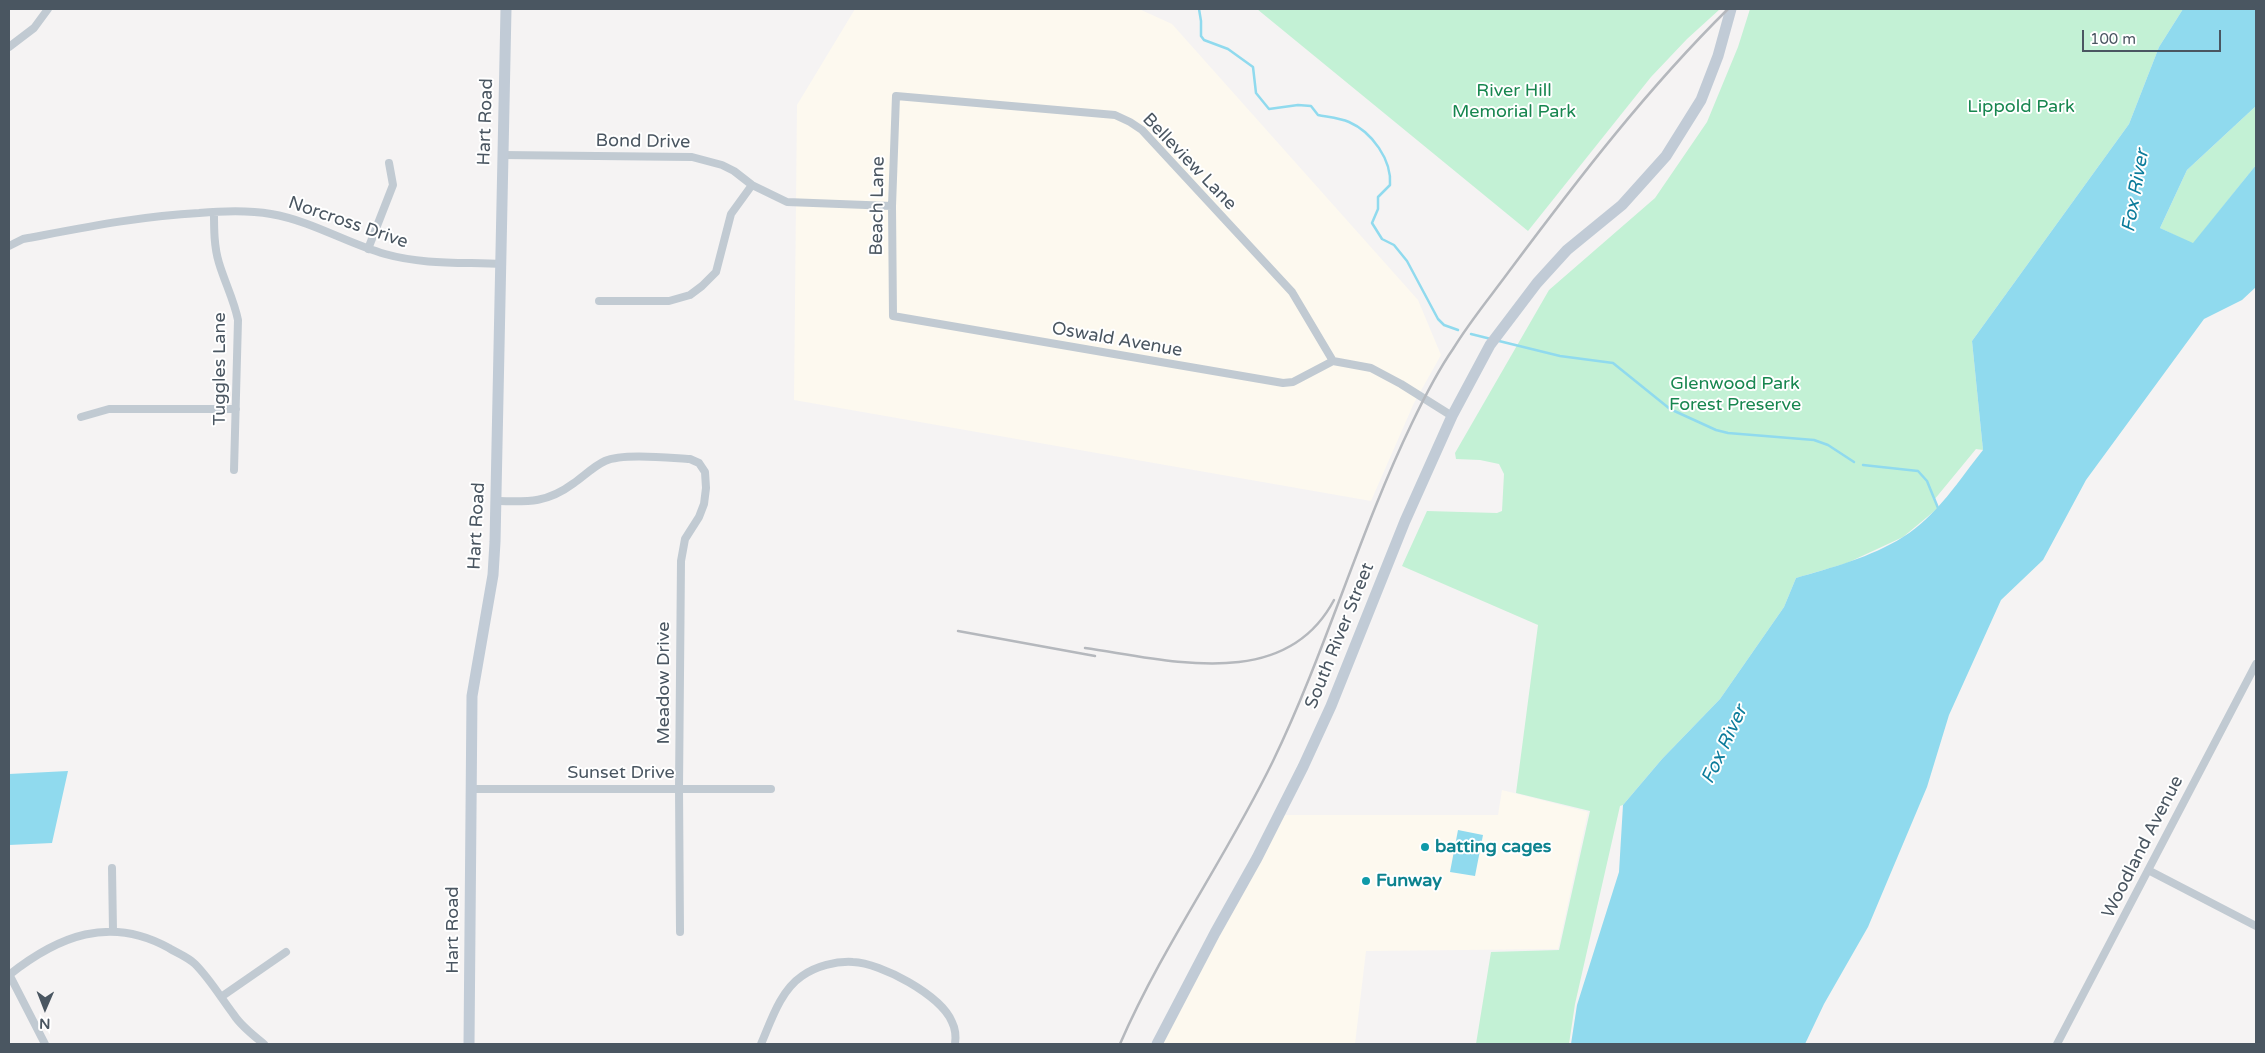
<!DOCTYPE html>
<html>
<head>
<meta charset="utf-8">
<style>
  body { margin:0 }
  #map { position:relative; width:2265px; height:1053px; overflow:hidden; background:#f5f3f3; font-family:"Varela Round",sans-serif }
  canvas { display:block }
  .frame { position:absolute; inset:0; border:10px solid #4a5661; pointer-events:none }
  .north { position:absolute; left:20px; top:983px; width:50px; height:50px; -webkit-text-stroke:4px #fff; paint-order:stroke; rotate:181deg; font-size:14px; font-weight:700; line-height:20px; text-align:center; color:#4a5661 }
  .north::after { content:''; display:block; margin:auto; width:18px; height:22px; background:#4a5661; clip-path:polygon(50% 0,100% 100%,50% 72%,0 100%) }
  .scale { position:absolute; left:2082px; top:30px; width:139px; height:22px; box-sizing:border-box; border:2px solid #4a5661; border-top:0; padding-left:6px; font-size:15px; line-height:18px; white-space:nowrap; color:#4a5661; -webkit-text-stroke:4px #fff; paint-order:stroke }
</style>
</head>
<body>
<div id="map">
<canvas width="2265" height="1053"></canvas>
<div class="frame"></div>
<div class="north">N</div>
<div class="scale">100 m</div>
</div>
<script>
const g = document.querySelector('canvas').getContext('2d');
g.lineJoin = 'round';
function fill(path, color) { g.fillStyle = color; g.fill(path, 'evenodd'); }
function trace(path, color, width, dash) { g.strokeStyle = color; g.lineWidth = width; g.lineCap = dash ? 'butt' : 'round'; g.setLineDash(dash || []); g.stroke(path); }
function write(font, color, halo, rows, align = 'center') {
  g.font = font + ' "Varela Round",sans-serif'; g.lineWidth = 4; g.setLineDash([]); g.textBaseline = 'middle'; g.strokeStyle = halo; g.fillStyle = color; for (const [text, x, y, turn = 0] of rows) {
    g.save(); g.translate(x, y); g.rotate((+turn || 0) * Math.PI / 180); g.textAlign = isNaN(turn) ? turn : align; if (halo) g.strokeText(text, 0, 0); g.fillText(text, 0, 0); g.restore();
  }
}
const commercial = new Path2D(`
  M855 9H1139L1172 24 1418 300 1441 355 1414 403 1371 501 794 400 797 105Z
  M1502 790 1588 812 1558 949 1366 951 1355 1044H1163L1208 952 1285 815H1498Z`);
const green = new Path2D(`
  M1257 9H1720L1687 39 1651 77 1528 231Z
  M1750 9H2183L2159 47 2129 124 1972 341 1983 450 1976 449 1934 500 1938 508 1903 537 1847 563 1796 578 1784 607 1720 699 1662 759 1623 805 1620 806 1575 1004 1569 1044H1476L1491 952 1559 950 1590 811 1516 793 1538 625 1402 566 1427 511 1497 513 1502 511 1504 474 1499 464 1480 460 1456 459 1455 453 1549 290 1655 198 1707 122 1738 47Z
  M2256 106V165L2193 244 2160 228 2187 170Z`);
const water = new Path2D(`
  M2183 9H2256V106L2187 170 2160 228 2193 243 2256 165V287L2242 300 2204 319 2086 480 2043 560 2001 600 1949 715 1927 787 1868 927 1824 1004 1805 1044H1571L1577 1005 1619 872 1623 805 1662 759 1720 699 1784 607 1796 578C1830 568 1872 557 1903 537 1937 516 1959 480 1983 450L1972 341 2129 124 2159 47Z
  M68 771 52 843 9 845V774Z
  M1458 830 1483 835 1475 876 1450 872Z`);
const stream = new Path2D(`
  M1199 9 1201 21V36L1204 40 1228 49 1253 67 1256 93 1269 109 1298 105 1311 106 1318 115C1328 117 1340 118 1349 122 1372 132 1392 160 1390 185L1378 197V209L1372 223 1382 239 1394 245 1407 261 1438 319 1444 325 1458 330
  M1471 334 1491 339
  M1499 341 1560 356 1613 363 1670 409 1716 430 1728 433 1814 440 1828 445 1854 462
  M1863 465 1918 471 1927 481 1938 508`);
const street = new Path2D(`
  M9 47 34 28 48 9
  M896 96 1115 115 1130 122 1142 130 1292 292 1333 361 1293 382 1283 383 893 316 892 206Z
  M502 155 692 157 722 165 734 171 752 185 787 202 892 206
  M214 212C214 229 214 247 219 263 225 283 234 300 238 320L234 470
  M9 246 23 239C82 228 140 216 199 213 223 211 248 210 271 214 312 221 346 243 385 254 424 265 463 262 502 264
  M368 249 393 185 389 163
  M599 301H669L690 295 702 286 716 272 731 214 752 185
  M1333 361 1371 368 1401 384 1452 416
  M81 417 109 409H236
  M497 501C529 502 547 503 574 483 584 476 594 466 605 461 623 453 670 458 690 459L699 463 705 472 706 488 704 504 699 517 685 539 681 561 679 788 680 932
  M471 789H771
  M112 868 113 931
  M2148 870 2256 926
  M9 974 45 1044
  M9 975C58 936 110 915 169 948 177 953 188 957 195 964 210 979 221 998 234 1015 241 1026 254 1036 264 1044
  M221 997 286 952
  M761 1044C771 1021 780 991 802 976 816 966 836 961 853 962 881 963 941 995 952 1022 955 1028 956 1037 955 1044
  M2057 1044 2256 664`);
const secondary = new Path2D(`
  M469 1044 472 696 493 575 495 542 506 9
  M1157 1044 1215 933 1257 858 1303 767 1331 706 1405 521 1452 416 1490 345 1537 283 1567 250 1622 205 1666 156 1701 100 1718 56 1731 9`);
const rail = new Path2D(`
  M958 631 1095 656
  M1085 648C1169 660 1285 693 1334 600
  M1120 1044C1163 945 1226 858 1273 761 1326 651 1359 533 1412 423 1424 398 1437 372 1453 349 1470 321 1491 296 1510 270 1578 179 1647 89 1728 9`);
const markers = [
  [1425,847,5,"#0f9aa8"],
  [1366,881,5,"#0f9aa8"]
];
const parkNames = [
  ["River Hill",1514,91],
  ["Memorial Park",1514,112],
  ["Lippold Park",2021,107],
  ["Glenwood Park",1735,384],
  ["Forest Preserve",1735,405]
];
const streetNames = [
  ["Hart Road",486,122,-88],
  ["Bond Drive",643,142,1],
  ["Belleview Lane",1189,162,46],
  ["Beach Lane",878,206,-89],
  ["Norcross Drive",348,223,19],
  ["Oswald Avenue",1117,340,10],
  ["Tuggles Lane",220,369,-90],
  ["Hart Road",477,526,-87],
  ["South River Street",1340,636,-68],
  ["Meadow Drive",664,683,-90],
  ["Sunset Drive",621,773],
  ["Woodland Avenue",2143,847,-63],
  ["Hart Road",453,930,-90]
];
const cultureNames = [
  ["batting cages",1435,847],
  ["Funway",1376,881]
];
const waterNames = [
  ["Fox River",2136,191,-80],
  ["Fox River",1725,745,-65]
];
fill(commercial, '#fdf9ef');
fill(green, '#c3f1d5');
fill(water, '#90daee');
trace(stream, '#90daee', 2.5);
trace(street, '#c1cad2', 8);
trace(secondary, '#c1cbd6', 11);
trace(rail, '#b5b8bd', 2.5);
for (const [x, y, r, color] of markers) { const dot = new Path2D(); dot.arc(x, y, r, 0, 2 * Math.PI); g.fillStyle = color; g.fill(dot); trace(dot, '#fff', 2); }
write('18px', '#17864f', '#fff', parkNames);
write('18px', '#4a5661', '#fff', streetNames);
write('bold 18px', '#0d838f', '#fff', cultureNames, 'left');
write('italic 19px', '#0c7c9b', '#fff', waterNames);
</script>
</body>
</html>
